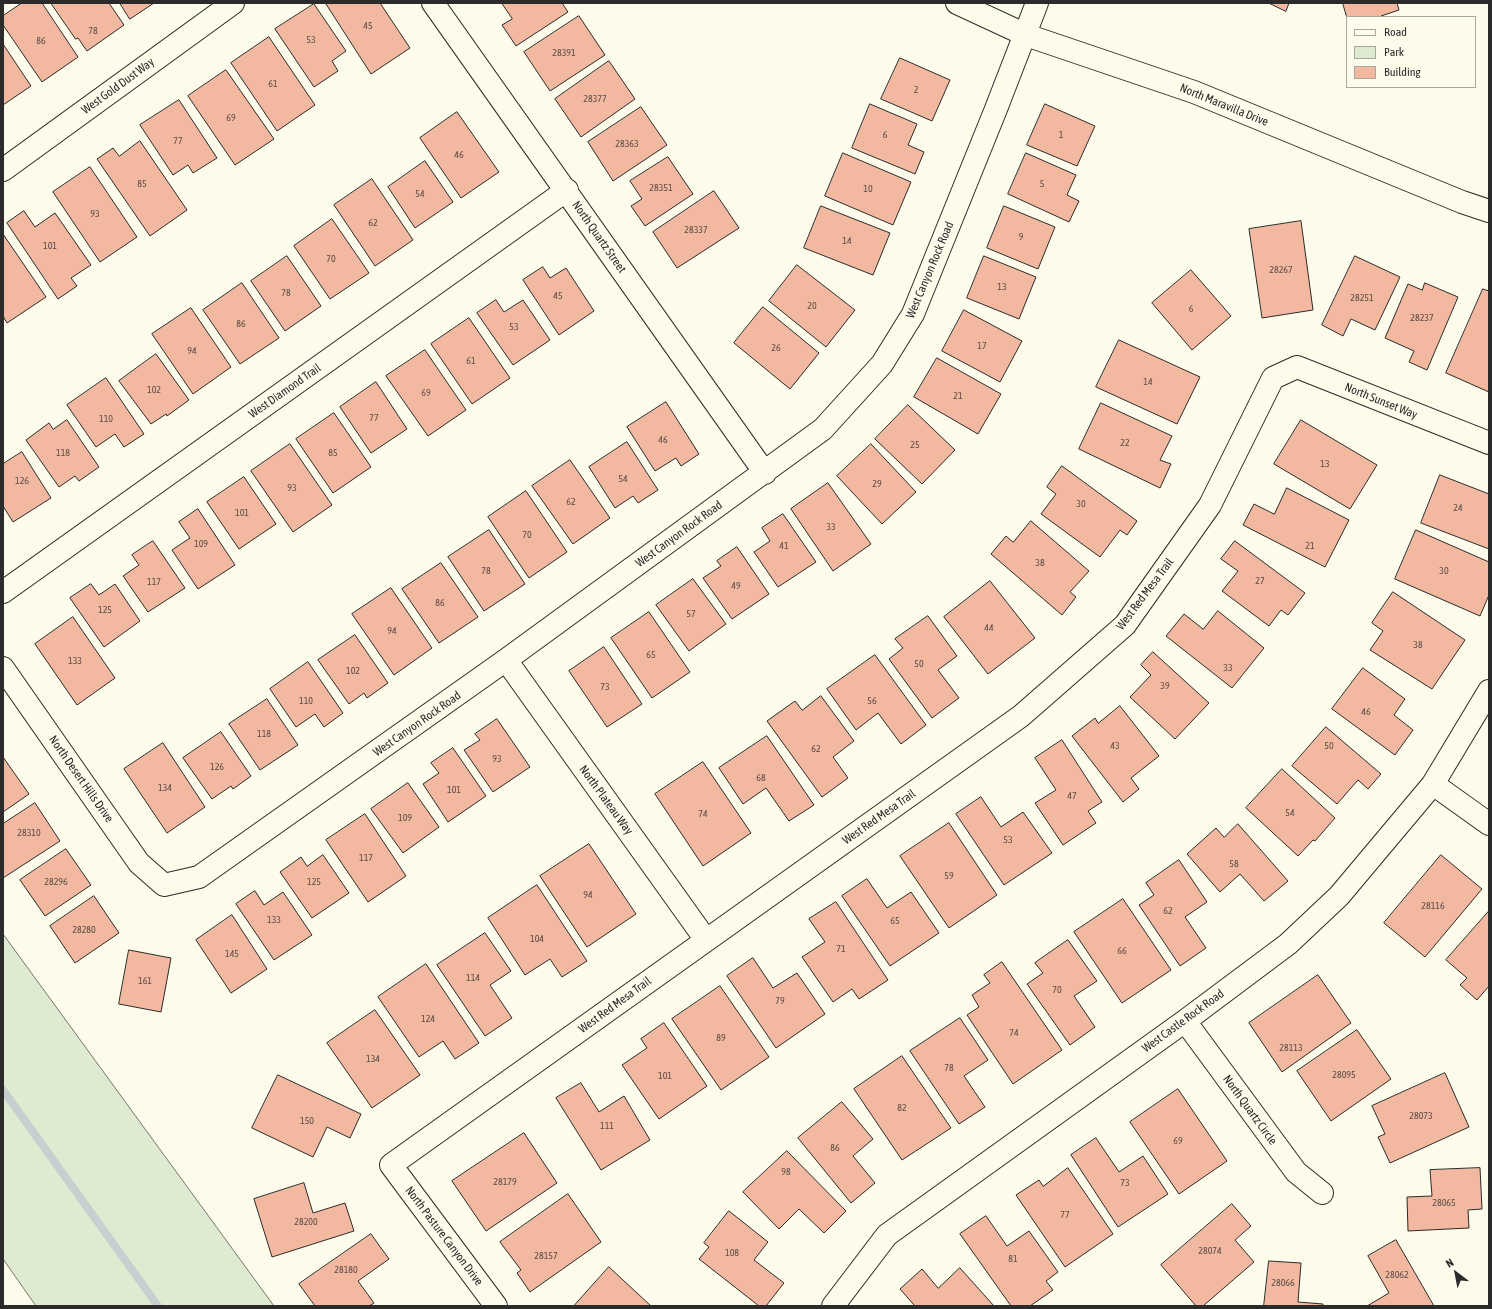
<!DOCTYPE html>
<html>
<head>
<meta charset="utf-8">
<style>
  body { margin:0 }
  #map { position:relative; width:1492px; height:1309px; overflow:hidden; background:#fdfbea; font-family:"Asap Condensed",sans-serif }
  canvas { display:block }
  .frame { position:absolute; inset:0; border:4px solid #2b2b2b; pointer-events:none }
  .legend { position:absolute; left:1346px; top:16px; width:130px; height:72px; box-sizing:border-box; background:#fdfbea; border:1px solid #a9a89e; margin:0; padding:5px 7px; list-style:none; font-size:12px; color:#2b2b2b }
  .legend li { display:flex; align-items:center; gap:8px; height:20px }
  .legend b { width:20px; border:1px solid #a9a89e }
  .north { position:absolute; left:1436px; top:1253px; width:40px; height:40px; -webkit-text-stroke:3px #fdfbea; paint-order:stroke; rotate:328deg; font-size:11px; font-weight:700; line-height:16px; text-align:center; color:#2b2b2b }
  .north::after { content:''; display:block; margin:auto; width:14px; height:18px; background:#2b2b2b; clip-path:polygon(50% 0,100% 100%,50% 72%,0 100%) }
</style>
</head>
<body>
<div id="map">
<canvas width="1492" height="1309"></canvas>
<div class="frame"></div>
<ul class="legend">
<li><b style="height:5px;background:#fdfbea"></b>Road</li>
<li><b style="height:11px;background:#deebd1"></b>Park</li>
<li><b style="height:11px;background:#f2b8a0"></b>Building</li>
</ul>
<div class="north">N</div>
</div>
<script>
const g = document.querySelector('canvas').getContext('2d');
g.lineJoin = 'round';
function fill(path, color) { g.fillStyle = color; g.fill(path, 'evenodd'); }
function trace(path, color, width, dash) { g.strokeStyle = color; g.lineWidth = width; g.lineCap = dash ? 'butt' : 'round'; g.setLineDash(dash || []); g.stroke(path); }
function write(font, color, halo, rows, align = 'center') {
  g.font = font + ' "Asap Condensed",sans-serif'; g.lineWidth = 3; g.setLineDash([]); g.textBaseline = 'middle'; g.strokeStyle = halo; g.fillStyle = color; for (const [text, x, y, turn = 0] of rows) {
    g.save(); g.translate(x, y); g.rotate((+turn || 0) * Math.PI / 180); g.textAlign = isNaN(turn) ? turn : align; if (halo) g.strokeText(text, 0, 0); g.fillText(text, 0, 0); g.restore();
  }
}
const green = new Path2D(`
  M3 934 274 1306H36L3 1259Z`);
const stream = new Path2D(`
  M3 1090 158 1306`);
const building = new Path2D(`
  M22 3H42L78 57 42 82 3 25V16Z
  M51 3H109L124 25 87 51 78 38 76 39Z
  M120 3H154L130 19Z
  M327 3H380L410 48 371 74 326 4Z
  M502 3H562L568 12 516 46 502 25 512 19Z
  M1269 3H1289L1286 11Z
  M1343 3H1397L1399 10 1381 16 1382 17H1347Z
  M314 4 346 51 332 61 338 71 314 87 275 29Z
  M579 16 605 55 550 91 524 52Z
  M269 37 315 105 277 131 231 63Z
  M3 44 31 86 3 105Z
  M900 58 950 80 932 121 881 99Z
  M609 61 635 99 581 137 555 99Z
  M226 70 274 139 235 165 188 96Z
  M179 100 217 158 193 173 188 165 173 175 140 125Z
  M870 104 917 124 908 145 924 152 915 174 852 148Z
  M1045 104 1095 126 1077 166 1027 145Z
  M641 107 667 145 613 181 588 142Z
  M457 112 499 172 461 198 420 138Z
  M140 141 187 210 150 236 97 159 113 148 119 156Z
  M843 153 911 182 893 225 825 196Z
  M1026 153 1076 175 1067 195 1079 201 1069 222 1008 194Z
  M668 157 693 194 645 226 631 206 642 199 630 181Z
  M425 161 453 202 415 228 388 187Z
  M90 167 137 237 100 262 53 192Z
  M372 179 413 240 375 266 334 205Z
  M714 191 739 228 677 268 653 232Z
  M821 206 890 233 873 275 804 248Z
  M1004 206 1055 227 1038 269 987 248Z
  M24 211 35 227 55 213 91 265 71 278 77 286 58 299 7 223Z
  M332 219 369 273 330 299 294 246Z
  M1301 221 1313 310 1262 318 1249 229Z
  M3 234 46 297 7 323 3 316Z
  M287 256 321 306 285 331 251 281Z
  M984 256 1036 277 1019 319 967 298Z
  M1355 256 1400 277 1375 330 1351 319 1343 336 1322 325Z
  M797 265 855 310 826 347 769 301Z
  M543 267 550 278 566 268 594 311 559 335 523 280Z
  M1191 270 1231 316 1192 350 1152 303Z
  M242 283 279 338 240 364 203 310Z
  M1425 283 1458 297 1427 370 1409 362 1414 351 1385 338 1408 284 1422 290Z
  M1483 289 1489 291V392L1446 373Z
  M496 300 504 312 523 300 550 340 513 365 477 313Z
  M763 307 819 353 790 389 734 343Z
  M191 308 231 367 193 394 152 334Z
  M964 310 1022 341 1000 382 942 351Z
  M469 318 510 378 472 404 431 344Z
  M1119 340 1200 377 1177 424 1096 387Z
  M425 350 466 410 428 436 386 376Z
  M156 354 189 400 167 416 166 414 151 424 119 381Z
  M937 358 1001 394 978 434 914 397Z
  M106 378 144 434 124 447 115 434 96 447 67 405Z
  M376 382 407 429 371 453 340 407Z
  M666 402 699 454 681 466 676 458 655 471 627 427Z
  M1101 403 1172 436 1160 460 1171 464 1160 488 1079 449Z
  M908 405 955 450 922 484 875 439Z
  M334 413 371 467 333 493 296 439Z
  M67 420 99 467 79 481 75 476 59 487 26 440 49 423 53 429Z
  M1301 420 1377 465 1350 509 1274 464Z
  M627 442 658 490 638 503 633 496 615 508 589 467Z
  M290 444 332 505 293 532 251 471Z
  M871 444 916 492 882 524 837 476Z
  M22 452 51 498 13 522 3 506V464Z
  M570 460 610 518 573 544 532 486Z
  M1062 466 1137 521 1127 535 1120 530 1100 557 1041 514 1056 494 1047 487Z
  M1440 475 1489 494V549L1421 523Z
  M244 477 276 524 239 549 207 502Z
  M828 483 871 544 833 571 791 509Z
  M1287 488 1349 520 1325 567 1243 525 1254 504 1274 514Z
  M526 491 567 552 529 578 488 517Z
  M198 509 235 565 198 589 172 550 190 538 179 522Z
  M783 514 816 562 778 587 754 552 770 541 762 528Z
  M1031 521 1089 571 1070 592 1076 597 1062 615 991 554 1006 536 1013 542Z
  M489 530 525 584 484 611 448 557Z
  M1416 530 1489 562V595L1480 616 1395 579Z
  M153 541 185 588 148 612 123 576 139 565 132 555Z
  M1235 541 1305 593 1288 615 1281 610 1269 626 1222 591 1238 571 1221 559Z
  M737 547 769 594 732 619 703 578 721 566 717 561Z
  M441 563 478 617 439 643 402 589Z
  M693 579 726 624 689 651 656 605Z
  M990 581 1035 638 988 674 944 617Z
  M91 584 99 595 115 584 140 621 104 647 70 598Z
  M391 588 432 648 394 675 352 614Z
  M1393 592 1465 640 1432 689 1370 650 1383 631 1372 623Z
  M1218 611 1264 648 1232 688 1166 636 1184 614 1203 629Z
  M649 612 690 672 652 698 611 638Z
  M928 616 957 656 938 670 959 698 932 718 889 659 903 648 895 639Z
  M73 617 115 678 77 705 35 644Z
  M355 635 388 683 367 698 364 693 349 704 318 660Z
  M604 647 642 704 607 727 569 671Z
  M1153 652 1209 703 1175 739 1130 697 1151 675 1141 665Z
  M875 655 926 725 901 744 878 713 856 730 827 689Z
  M308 662 343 713 324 727 315 714 296 727 270 689Z
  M1363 668 1405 699 1394 715 1413 730 1395 755 1332 709Z
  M821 696 854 741 833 757 848 778 822 797 767 721 795 701 802 710Z
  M267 699 298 745 260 770 229 724Z
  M1120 706 1159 756 1131 778 1139 789 1123 802 1072 736 1095 718 1098 723Z
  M497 719 530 767 493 792 464 750 480 740 475 734Z
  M1326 727 1381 774 1368 789 1358 780 1337 804 1292 766Z
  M221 732 251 776 233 789 231 786 212 799 183 758Z
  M767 736 814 805 789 821 766 788 743 804 719 768Z
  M1062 740 1102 802 1088 811 1096 823 1063 845 1035 803 1056 790 1035 758Z
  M163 743 205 807 167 833 124 769Z
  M453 748 486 796 448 822 423 784 439 773 431 763Z
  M3 757 29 794 3 812Z
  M703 762 751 833 703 866 655 794Z
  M1282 769 1335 818 1315 841 1313 840 1298 856 1246 808Z
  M408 783 439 827 403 853 371 809Z
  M981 797 1001 827 1023 812 1052 853 1004 885 956 814Z
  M35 803 60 841 3 878V824Z
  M365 814 406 876 368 902 326 840Z
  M949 823 997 895 949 928 900 856Z
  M1238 824 1288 881 1264 901 1240 874 1220 892 1187 854 1216 828 1224 837Z
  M589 844 636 914 587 947 540 876Z
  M66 849 91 885 45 916 20 880Z
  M323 855 349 893 312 918 280 872 301 857 307 866Z
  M1441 855 1482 889 1425 957 1384 923Z
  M1179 860 1207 902 1185 917 1206 948 1180 966 1139 905 1154 895 1146 883Z
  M867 879 887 908 911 892 939 933 890 966 842 896Z
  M537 885 587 961 562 977 550 959 525 975 488 918Z
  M255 891 264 905 283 892 312 935 274 960 236 904Z
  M94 896 119 933 75 963 50 926Z
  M1123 899 1171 970 1122 1003 1074 932Z
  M836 902 888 980 859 999 852 989 833 1002 802 957 825 942 809 919Z
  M1489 911V986L1477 1000 1460 985 1467 978 1446 960Z
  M232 915 267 969 231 993 196 940Z
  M485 933 511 971 490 985 512 1018 485 1036 437 965Z
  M1068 940 1097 981 1074 996 1095 1027 1070 1045 1027 984 1043 973 1035 963Z
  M129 950 171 958 161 1012 119 1004Z
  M753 958 773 988 797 973 825 1014 776 1048 727 976Z
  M1002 962 1062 1050 1013 1084 967 1015 979 1007 972 995 990 983 984 975Z
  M426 964 479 1043 455 1059 443 1041 419 1057 378 997Z
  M1318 975 1351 1023 1282 1072 1249 1023Z
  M720 986 769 1057 721 1090 672 1019Z
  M375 1010 420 1075 372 1108 327 1043Z
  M960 1018 988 1060 964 1076 985 1107 959 1124 910 1051Z
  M664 1023 707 1086 659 1119 622 1065 647 1048 641 1039Z
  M1357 1030 1391 1079 1331 1121 1297 1071Z
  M902 1056 951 1128 902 1160 854 1089Z
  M1445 1073 1469 1127 1390 1163 1378 1137 1385 1134 1372 1106Z
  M278 1075 361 1114 350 1138 327 1127 313 1157 252 1128Z
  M581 1083 599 1112 624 1096 650 1140 601 1170 556 1098Z
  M1178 1089 1227 1161 1179 1194 1130 1122Z
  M842 1102 873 1139 853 1156 875 1183 851 1203 798 1138Z
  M524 1133 557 1183 486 1231 452 1181Z
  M1096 1138 1119 1172 1143 1156 1168 1194 1118 1227 1071 1155Z
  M787 1151 846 1211 824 1233 799 1209 779 1229 743 1192Z
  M1068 1168 1113 1234 1065 1267 1016 1195 1039 1180 1043 1186Z
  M1480 1168 1482 1209 1468 1210 1469 1228 1408 1231 1407 1197 1432 1196 1430 1170Z
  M304 1183 313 1213 345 1203 354 1231 272 1257 254 1199Z
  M568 1194 601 1242 530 1292 517 1273 521 1270 500 1242Z
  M1232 1204 1251 1226 1235 1240 1254 1262 1203 1306H1196L1161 1265Z
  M729 1211 768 1242 754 1260 784 1283 766 1306H759L699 1259 709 1247 704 1243Z
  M986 1216 1007 1246 1029 1231 1058 1272 1046 1281 1053 1290 1030 1306H1011L960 1234Z
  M371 1234 389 1259 358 1281 374 1303 369 1306H315L299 1284Z
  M1396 1240 1434 1306H1367L1389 1293 1368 1256Z
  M1269 1261 1301 1263 1298 1302 1323 1304V1306H1264Z
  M609 1267 651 1306H574Z
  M960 1268 994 1306H915L900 1289 922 1269 938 1288Z`);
const minor = new Path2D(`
  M433 3 765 473
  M957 3 1026 35 1194 92 1462 202 1489 211
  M3 170 233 3
  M3 592 567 190
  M506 660 706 940
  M3 668 139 863 164 885 199 877 506 660 823 429 882 364 913 314 996 109 1037 3
  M1433 784 1489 824
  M1185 1021 1296 1172 1322 1193
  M496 1306 391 1165 1021 716 1125 625 1210 505 1273 378 1297 367 1489 443
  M833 1306 887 1235 1185 1021 1288 944 1339 896 1433 784 1489 691`);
const numberNames = [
  ["45",368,26],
  ["78",93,31],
  ["53",311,40],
  ["86",41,41],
  ["28391",564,53],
  ["61",273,84],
  ["2",916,90],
  ["28377",595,99],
  ["69",231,118],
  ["6",885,135],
  ["1",1061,135],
  ["77",178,141],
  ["28363",627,144],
  ["46",459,155],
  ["85",142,184],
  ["5",1042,184],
  ["28351",661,188],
  ["10",868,189],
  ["54",420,194],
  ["93",95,214],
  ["62",373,223],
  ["28337",696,230],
  ["9",1021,237],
  ["14",847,241],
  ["101",50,246],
  ["70",331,259],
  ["28267",1281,270],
  ["13",1002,287],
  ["78",286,293],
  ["45",558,296],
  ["28251",1362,298],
  ["20",812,306],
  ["6",1191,309],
  ["28237",1422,318],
  ["86",241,324],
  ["53",514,327],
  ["17",982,346],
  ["26",776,348],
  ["94",192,351],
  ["61",471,361],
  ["14",1148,382],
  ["102",154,390],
  ["69",426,393],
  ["21",958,396],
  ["77",374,418],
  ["110",106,419],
  ["46",663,440],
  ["22",1125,443],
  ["25",915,445],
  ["118",63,453],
  ["85",333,453],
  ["13",1325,464],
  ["54",623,479],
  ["126",22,481],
  ["29",877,484],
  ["93",292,488],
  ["62",571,502],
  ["30",1081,504],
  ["24",1458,508],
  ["101",242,513],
  ["33",831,527],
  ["70",527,535],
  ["109",201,544],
  ["41",784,546],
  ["21",1310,546],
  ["38",1040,563],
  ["78",486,571],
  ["30",1444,571],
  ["27",1260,581],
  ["117",154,582],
  ["49",736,586],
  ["86",440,603],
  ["125",105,610],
  ["57",691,614],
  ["44",989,628],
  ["94",392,631],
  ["38",1418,645],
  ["65",651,655],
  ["133",75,661],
  ["50",919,664],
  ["33",1228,668],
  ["102",353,671],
  ["39",1165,686],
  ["73",605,687],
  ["110",306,701],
  ["56",872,701],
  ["46",1366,712],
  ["118",264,734],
  ["43",1115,746],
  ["50",1329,746],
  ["62",816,749],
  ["93",497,759],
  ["126",217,767],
  ["68",761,778],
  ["134",165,788],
  ["101",454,790],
  ["47",1072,796],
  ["54",1290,813],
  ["74",703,814],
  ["109",405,818],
  ["28310",29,833],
  ["53",1008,840],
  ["117",366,858],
  ["58",1234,864],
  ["59",949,876],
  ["28296",56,882],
  ["125",314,882],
  ["94",588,895],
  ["28116",1433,906],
  ["62",1168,911],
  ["133",274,920],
  ["65",895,921],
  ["28280",84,930],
  ["104",537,939],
  ["71",841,949],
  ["66",1122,951],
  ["145",232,954],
  ["114",473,978],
  ["161",145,981],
  ["70",1057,990],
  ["79",780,1001],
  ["124",428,1019],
  ["74",1014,1033],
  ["89",721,1038],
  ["28113",1291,1048],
  ["134",373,1059],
  ["78",949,1068],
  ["28095",1344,1075],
  ["101",665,1076],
  ["82",902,1108],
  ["28073",1421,1116],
  ["150",307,1121],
  ["111",607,1126],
  ["69",1178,1141],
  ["86",835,1148],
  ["98",786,1172],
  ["28179",505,1182],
  ["73",1125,1183],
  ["28065",1444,1203],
  ["77",1065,1215],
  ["28200",306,1222],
  ["28074",1210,1251],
  ["108",732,1253],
  ["28157",546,1256],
  ["81",1013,1259],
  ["28180",346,1270],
  ["28062",1397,1275],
  ["28066",1283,1283]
];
const streetNames = [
  ["West Gold Dust Way",118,86,-36],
  ["North Maravilla Drive",1224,105,22],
  ["North Quartz Street",599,237,55],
  ["West Canyon Rock Road",930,270,-67],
  ["West Diamond Trail",285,391,-35],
  ["North Sunset Way",1381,401,22],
  ["West Canyon Rock Road",679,534,-36],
  ["West Red Mesa Trail",1145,594,-53],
  ["West Canyon Rock Road",417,724,-35],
  ["North Desert Hills Drive",81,779,55],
  ["North Plateau Way",606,800,54],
  ["West Red Mesa Trail",879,817,-35],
  ["West Red Mesa Trail",615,1005,-36],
  ["West Castle Rock Road",1183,1021,-36],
  ["North Quartz Circle",1250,1110,54],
  ["North Pasture Canyon Drive",444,1236,53]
];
fill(green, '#deebd1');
trace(green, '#74746e', 1);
trace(stream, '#c7d0d0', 8);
fill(building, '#f2b8a0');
trace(building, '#2b2b2b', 1);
trace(minor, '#2b2b2b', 24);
trace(minor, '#fdfbea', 22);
write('10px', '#5d4e48', null, numberNames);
write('12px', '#2b2b2b', '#fdfbea', streetNames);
</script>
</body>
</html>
